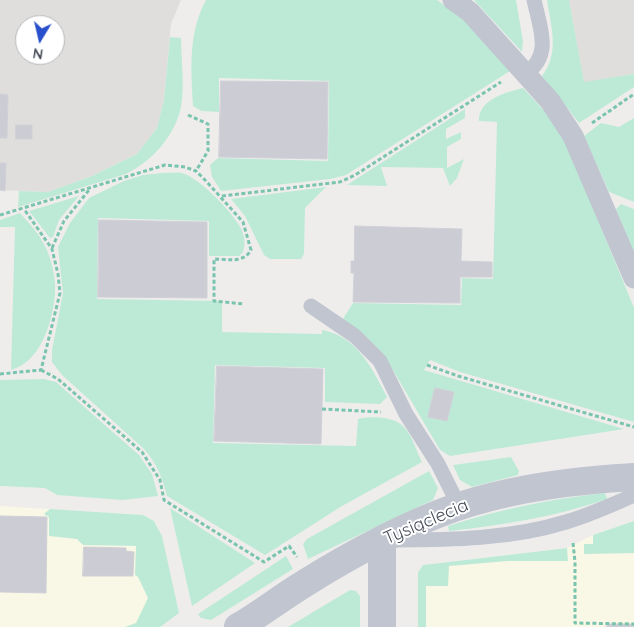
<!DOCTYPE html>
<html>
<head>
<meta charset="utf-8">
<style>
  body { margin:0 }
  #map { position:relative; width:634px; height:627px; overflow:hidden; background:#efedec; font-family:Quicksand,sans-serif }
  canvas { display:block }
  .north { position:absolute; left:15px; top:15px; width:50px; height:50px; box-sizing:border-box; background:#fff; border:1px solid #b5b7bc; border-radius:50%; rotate:189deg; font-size:14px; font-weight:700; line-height:20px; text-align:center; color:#464c58 }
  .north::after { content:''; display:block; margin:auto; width:18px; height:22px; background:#2950cc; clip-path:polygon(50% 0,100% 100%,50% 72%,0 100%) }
</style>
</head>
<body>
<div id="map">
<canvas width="634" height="627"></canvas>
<div class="north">N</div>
</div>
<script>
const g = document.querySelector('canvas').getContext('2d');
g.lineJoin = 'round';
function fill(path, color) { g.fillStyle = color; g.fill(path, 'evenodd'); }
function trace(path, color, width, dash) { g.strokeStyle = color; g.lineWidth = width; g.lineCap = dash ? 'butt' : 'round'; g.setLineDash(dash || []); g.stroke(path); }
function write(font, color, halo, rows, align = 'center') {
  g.font = font + ' Quicksand,sans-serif'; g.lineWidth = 4; g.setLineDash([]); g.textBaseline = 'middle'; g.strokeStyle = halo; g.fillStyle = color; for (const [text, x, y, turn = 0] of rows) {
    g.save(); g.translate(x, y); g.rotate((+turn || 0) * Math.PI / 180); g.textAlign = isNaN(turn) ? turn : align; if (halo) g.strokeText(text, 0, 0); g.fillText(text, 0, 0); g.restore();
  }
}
const commercial = new Path2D(`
  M0 506 143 515 154 521 162 536 171 588 157 627H0Z
  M634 521V627H418V572L423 565 567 548 593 535Z`);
const education = new Path2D(`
  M0 0H181L171 24 164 100 157 128 137 154 92 176 48 192 0 190ZM25 25H55V55H25Z
  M569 0H634V74L584 83Z`);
const green = new Path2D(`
  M206 0H437L462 17 510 71 346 175 330 179 221 191 212 177 210 165 218 158 328 161 329 81 219 78V112L201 111 193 106C191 70 188 33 206 0Z
  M474 0H516L523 41 522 52Z
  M547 0H569L584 82 634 74V87L579 123 542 76C560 52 551 27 547 0Z
  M170 37 181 38C181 60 185 85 181 107 175 136 151 162 126 174L18 207 19 191 48 192 92 176 137 154 157 128 164 100Z
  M523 88 552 119 569 149 634 308V422L460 372 430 360 424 370 624 429 450 456 440 450 387 360 341 322 353 303 461 305 462 278 493 279 497 122 479 121C478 99 507 92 523 88Z
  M465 109V118L446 129V139L461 132V139L447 147V168L464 159 457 178 450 186 443 168 381 167 387 186 347 185Z
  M634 118V202L609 192 584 136 601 123 619 127Z
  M162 173C169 173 176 172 182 173 199 177 238 217 243 233 245 239 245 246 243 252L239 256H209V221L98 218 97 299 222 301V332L322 334V330C357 336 372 368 387 397L380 404 325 402V368L215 365 213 443 356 446 358 419C371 416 394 416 404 427 412 435 417 452 422 462L342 506 265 555 167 496C162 477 157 464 144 449L62 375 52 362V350L63 293 58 247 70 223 89 198 124 181 143 175Z
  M326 187 305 208 304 254 301 259H270L264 255 245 216 231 199Z
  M79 196 59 220 53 237 50 238 29 211Z
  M621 204 634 209V253L616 209Z
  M20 213C30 224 40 235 46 248 52 261 56 279 55 293 53 321 41 362 11 370L15 227H0V220Z
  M44 379 56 382 139 455 152 474 158 496 123 500 57 495 45 488 0 486V380Z
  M511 457 519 471 518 475 472 487 460 480 453 465Z
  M429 471 438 488 433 500 308 559 303 544 307 539Z
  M605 493 607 499C555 517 503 525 449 531L448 526C500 509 551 499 605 493Z
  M170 508 255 563 192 606Z
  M50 509 143 515 154 521 162 536 179 613 160 627H125L136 623 148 598 138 577 135 575 136 546 83 545 77 539 49 536V517L44 514Z
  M634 521V553L584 554V544H593V535Z
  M567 548 568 561H508L449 566 448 586H426V627H418V572L423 565Z
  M286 556 293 569 211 620 201 618 198 614Z
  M350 590 356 591 360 596V627H288Z`);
const building = new Path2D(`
  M221 81 328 82 327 159 219 157Z
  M0 94 8 95 7 138H0Z
  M16 125H32V139H16Z
  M0 163H6L5 191 0 190Z
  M99 220 207 222V298L98 297Z
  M355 226 462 229 461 261 492 262V277H460V303L353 302 354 273H351V261H354Z
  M217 366 323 369 321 444 214 441Z
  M435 388 454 392 447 421 428 417Z
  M0 516 47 517 46 593 0 592Z
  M84 547 126 548V551L134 552 133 576H83Z
  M609 624H634V627H606Z`);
const path = new Path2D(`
  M188 115 208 124V151L196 171
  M592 123 634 94
  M222 196 340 182 355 175 501 82
  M0 215 165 165 185 167 196 171 206 181 243 222 251 250C243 264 227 259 214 259V301L244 304
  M52 248 64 221 89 190
  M427 365 458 376 634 427
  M41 370 58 379 142 452 160 480 164 500 264 562 289 546 297 557
  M0 374 41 370 60 293 58 274 52 249 24 209
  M322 409 381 412
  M573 543 575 562V623L634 624`);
const service = new Path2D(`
  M525 74C553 56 540 28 534 0
  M311 306 355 336 380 361 406 414 438 464 459 506
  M394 540C451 540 511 539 566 522 589 515 612 505 634 495`);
const pedestrian = new Path2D(`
  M453 0 470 12 550 101 573 136 634 278`);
const minor = new Path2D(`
  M238 627C259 615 278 600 299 587 349 555 419 517 476 501 528 486 580 480 634 477
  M382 627V540`);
const streetNames = [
  ["Tysiąclecia",426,522,-23]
];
fill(commercial, '#f9f7e5');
fill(education, '#e0dedd');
fill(green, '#bdead7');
fill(building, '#cccdd4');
trace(building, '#d0d1d7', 1);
trace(path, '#79c4ae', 3, [4, 2.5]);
trace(service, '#c0c5d0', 15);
trace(pedestrian, '#c0c5d0', 21);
trace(minor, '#c0c5d0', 28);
write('18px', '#464c58', '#fff', streetNames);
</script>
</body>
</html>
